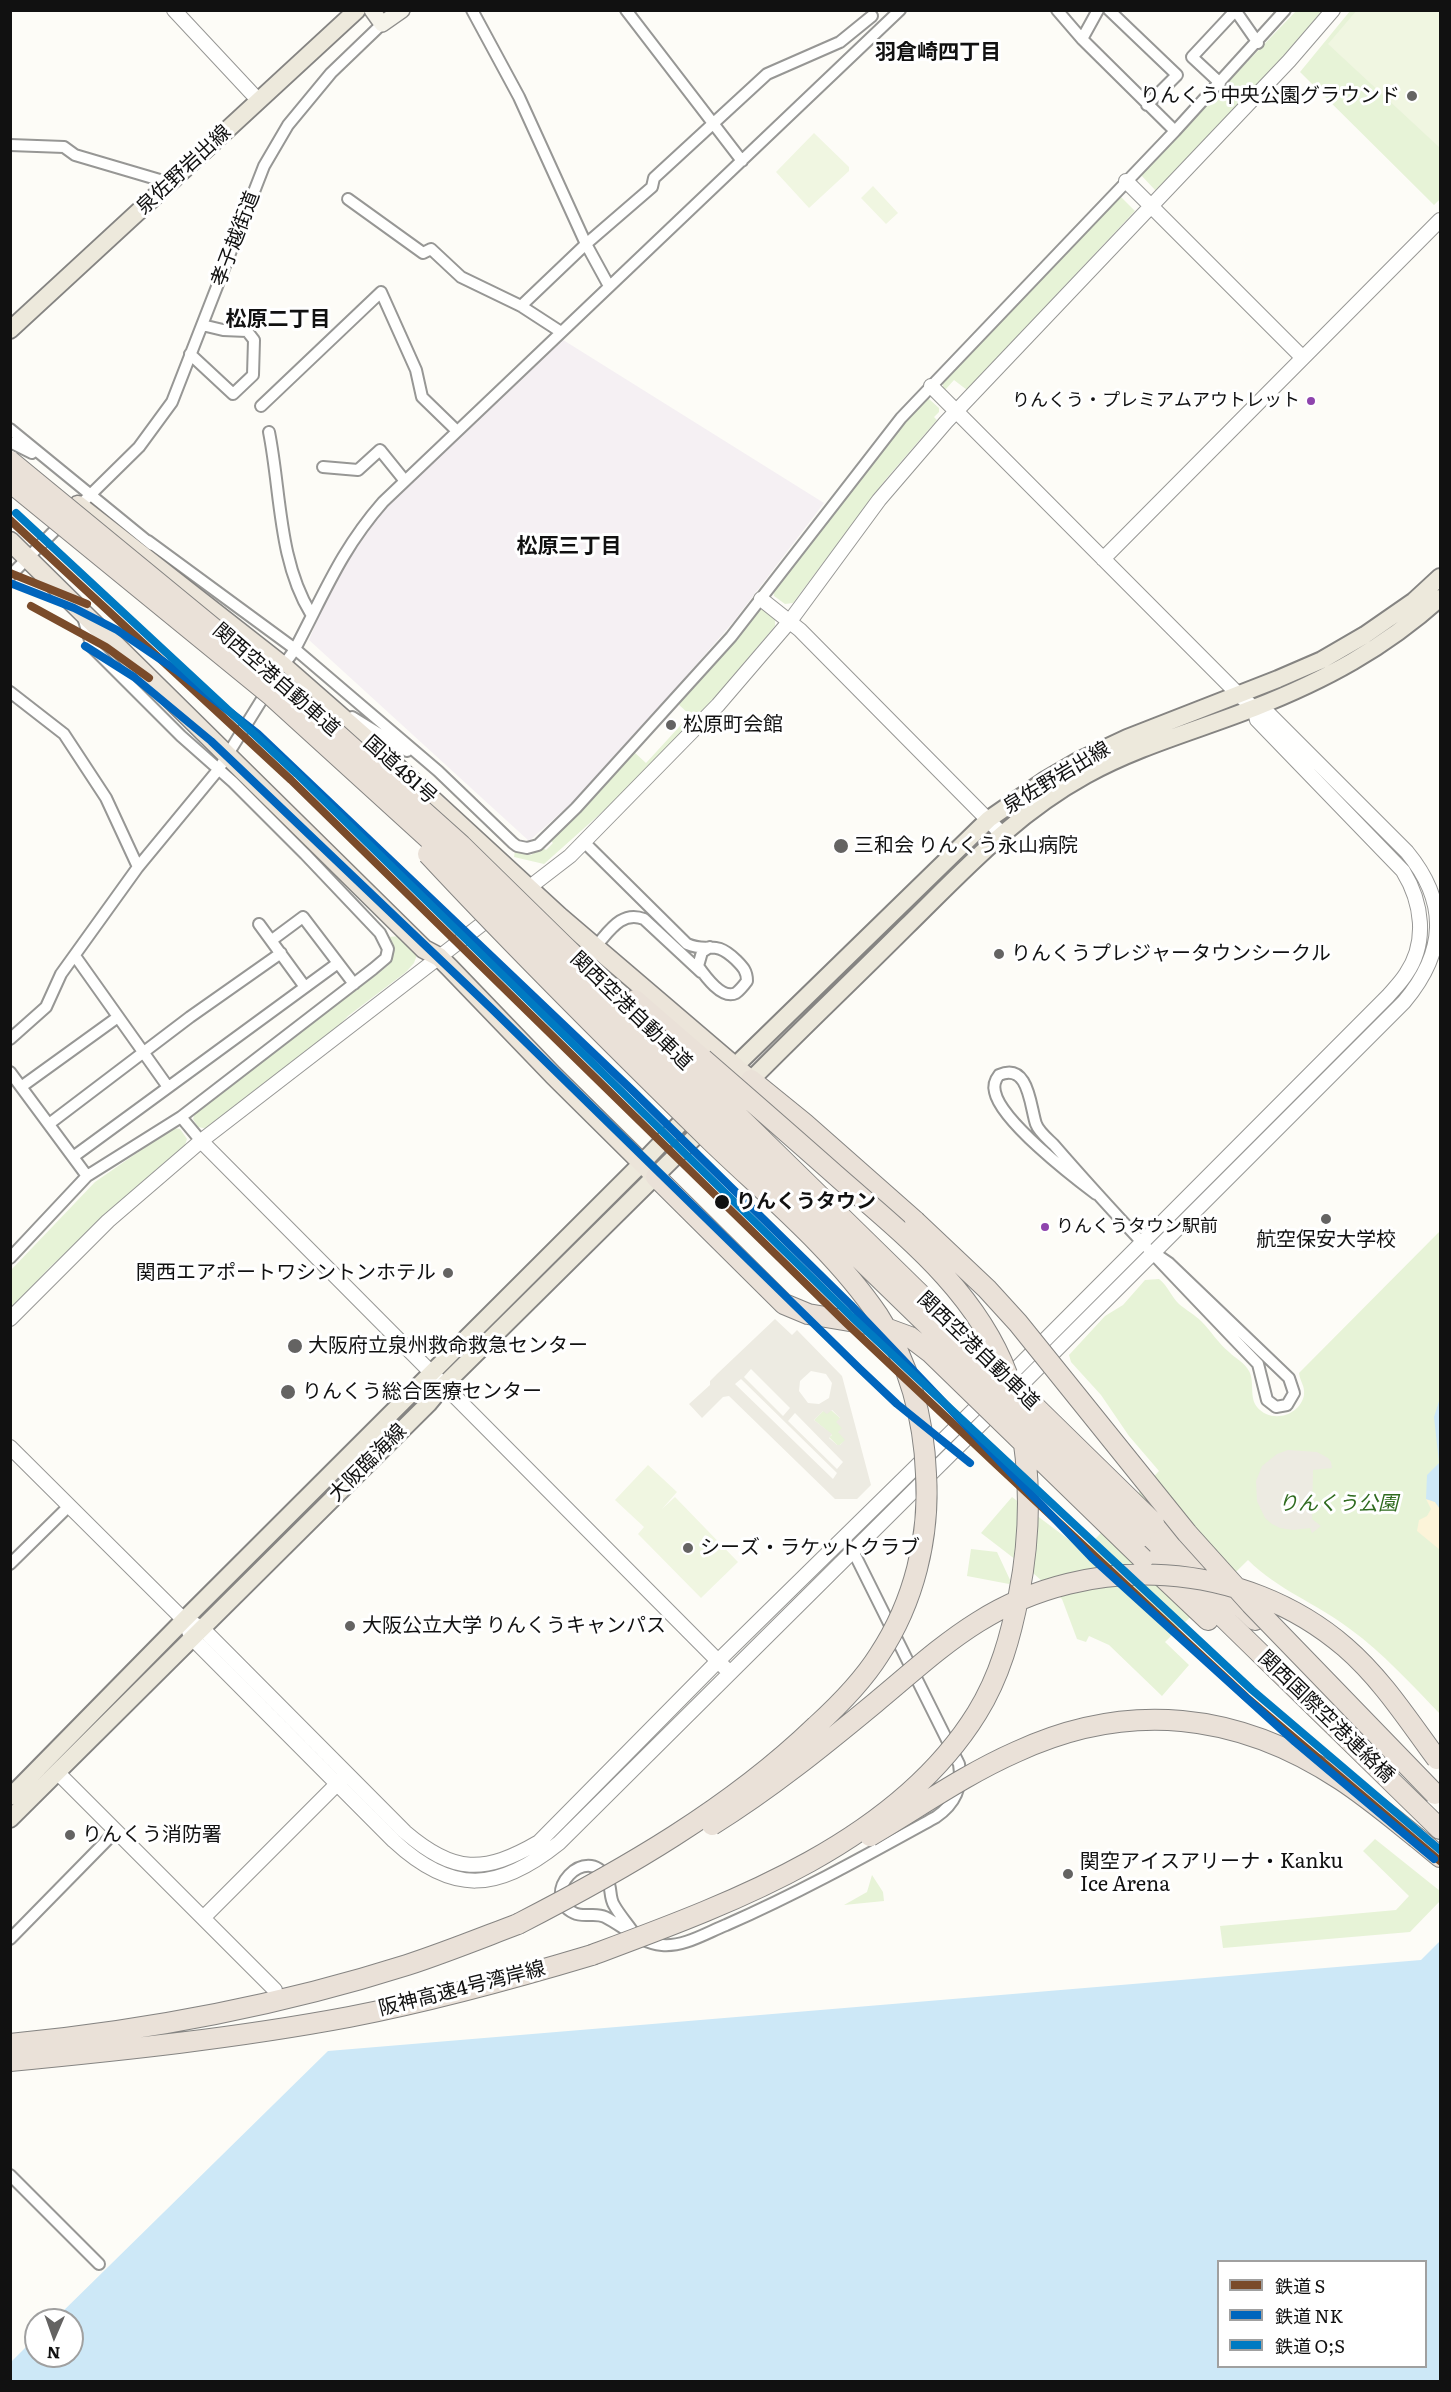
<!DOCTYPE html>
<html>
<head>
<meta charset="utf-8">
<style>
  body { margin:0 }
  #map { position:relative; width:1451px; height:2392px; overflow:hidden; background:#fdfcf7; font-family:Literata,"Noto Sans JP",serif }
  canvas { display:block }
  .frame { position:absolute; inset:0; border:12px solid #111; pointer-events:none }
  .legend { position:absolute; left:1217px; top:2260px; width:210px; height:108px; box-sizing:border-box; background:#fff; border:2px solid #a0a0a0; margin:0; padding:8px 10px; list-style:none; font-size:18px; color:#111 }
  .legend li { display:flex; align-items:center; gap:12px; height:30px }
  .legend b { width:30px; border:2px solid #a0a0a0 }
  .north { position:absolute; left:24px; top:2308px; width:60px; height:60px; box-sizing:border-box; background:#fff; border:2px solid #a0a0a0; border-radius:50%; rotate:182deg; font-size:16px; font-weight:700; line-height:24px; text-align:center; color:#111 }
  .north::after { content:''; display:block; margin:auto; width:21px; height:27px; background:#646362; clip-path:polygon(50% 0,100% 100%,50% 72%,0 100%) }
</style>
</head>
<body>
<div id="map">
<canvas width="1451" height="2392"></canvas>
<div class="frame"></div>
<ul class="legend">
<li><b style="height:8px;background:#7a4b2a"></b>鉄道 S</li>
<li><b style="height:8px;background:#0065bd"></b>鉄道 NK</li>
<li><b style="height:8px;background:#007ac2"></b>鉄道 O;S</li>
</ul>
<div class="north">N</div>
</div>
<script>
const g = document.querySelector('canvas').getContext('2d');
g.lineJoin = 'round';
function fill(path, color) { g.fillStyle = color; g.fill(path, 'evenodd'); }
function trace(path, color, width, dash) { g.strokeStyle = color; g.lineWidth = width; g.lineCap = dash ? 'butt' : 'round'; g.setLineDash(dash || []); g.stroke(path); }
function write(font, color, halo, rows, align = 'center') {
  g.font = font + ' Literata,"Noto Sans JP",serif'; g.lineWidth = 6; g.setLineDash([]); g.textBaseline = 'middle'; g.strokeStyle = halo; g.fillStyle = color; for (const [text, x, y, turn = 0] of rows) {
    g.save(); g.translate(x, y); g.rotate((+turn || 0) * Math.PI / 180); g.textAlign = isNaN(turn) ? turn : align; if (halo) g.strokeText(text, 0, 0); g.fillText(text, 0, 0); g.restore();
  }
}
const industrial = new Path2D(`
  M560 338 824 503 734 621 675 689 573 802 529 841 309 640 334 579 354 544 381 510Z`);
const green = new Path2D(`
  M1296 11H1326L1156 191 1140 174Z
  M1350 11H1440V199L1434 205 1300 72Z
  M1119 195 1135 211 967 390 954 380 945 390 943 388V382Z
  M924 399H929L939 408V412L934 417 937 420 886 479 793 603 785 604 774 596 773 590 904 422Z
  M759 610H765L775 618V626L724 687 638 780 544 864 514 857 515 851 531 855 542 847 546 850 553 843 550 840 633 751 646 763 690 715 677 703 730 646Z
  M400 936 417 955 414 963 406 972 348 1016 335 1030 208 1129 198 1127 193 1119 195 1113 385 968C396 958 394 950 388 937Z
  M173 1128 180 1129 187 1139 185 1145 50 1267 11 1309V1270L95 1182Z
  M1440 1231V1714C1412 1685 1383 1653 1350 1629 1316 1603 1278 1590 1248 1560L1165 1642 1189 1665 1162 1696 1109 1645 1089 1636 1086 1642 1077 1639 1062 1599 1033 1573 981 1533 1012 1497 1084 1551 1159 1471 1129 1436 1101 1395 1071 1362 1069 1355 1105 1316 1123 1305 1145 1280 1159 1279C1168 1286 1171 1296 1179 1304 1186 1310 1195 1315 1201 1321 1211 1331 1218 1343 1229 1352 1235 1358 1245 1363 1249 1371 1255 1382 1249 1397 1257 1407 1271 1424 1300 1416 1304 1395 1305 1385 1300 1382 1299 1373Z
  M831 1410 840 1418 846 1440 840 1445H837L829 1437 832 1435 814 1420 823 1411Z
  M971 1549 997 1552 1011 1582 1009 1584 967 1576Z
  M1375 1839 1440 1891V1901L1410 1932 1223 1948 1220 1926 1396 1910 1409 1896 1363 1851Z
  M872 1875 883 1892 884 1901 844 1905 867 1892Z`);
const sand = new Path2D(`
  M1426 1499 1435 1502 1440 1509V1550L1417 1531 1419 1520 1427 1516 1431 1509Z`);
const pitch = new Path2D(`
  M1357 10 1440 11V148L1328 44Z
  M814 133 849 167V171L809 208 776 172Z
  M873 186 898 213 886 224 861 198Z
  M648 1465 677 1492 662 1509 675 1497 738 1562 701 1598 638 1534 644 1527 615 1500Z`);
const plaza = new Path2D(`
  M775 1319 792 1335 797 1330 842 1376 871 1485 857 1499H835L729 1396 723 1397 702 1418 689 1404 710 1385V1381L717 1374ZM751 1369 790 1408 783 1416 744 1377ZM811 1371 826 1374 832 1383 829 1398 819 1404 808 1403 799 1391 800 1381ZM741 1379 837 1473 833 1479 735 1384ZM832 1410 840 1418 836 1422 842 1428 838 1432 845 1440 840 1445H837L829 1438 832 1434 814 1420 823 1411 827 1414ZM795 1413 843 1462 837 1469 788 1421Z
  M1288 1450 1317 1452 1328 1458 1331 1462 1332 1468 1313 1470 1312 1519 1321 1526 1312 1533 1310 1528 1293 1530 1280 1528 1272 1524 1265 1518 1257 1501 1256 1481 1262 1466 1277 1454Z`);
const water = new Path2D(`
  M1440 1398V1509L1435 1502 1426 1499 1427 1475 1439 1463 1434 1417Z
  M1440 1941V2381H11V2362L36 2337V2356H72V2320H54L328 2051 1421 1960ZM1218 2262H1426V2366H1218Z`);
const minor = new Path2D(`
  M472 10 519 97 586 244 609 286
  M626 10 742 161
  M1057 10 1082 39 1175 131
  M1109 10 1177 75 1147 105
  M1235 10 1258 43
  M1082 39 1098 10
  M1220 83 1192 57 1235 11
  M10 145 64 147 75 155 170 183
  M348 199 423 253 431 249 461 277 521 306 561 332
  M521 306 586 244 652 187 654 178 767 74 840 42 872 16
  M190 354 233 394 253 375 254 340 247 331 223 330 202 325
  M261 406 381 292 416 370 422 397 457 431
  M10 429 152 545
  M269 432C281 492 278 560 311 614
  M10 442 32 453
  M323 467 358 470 380 450 405 481
  M77 508 139 447 172 402 264 166 288 125 331 73 382 24
  M148 541 295 649 438 771 513 843 517 846 527 848 538 845 576 808 731 637 901 418 1175 131 1285 10
  M10 576 64 521
  M280 670C285 662 292 655 296 647 325 592 341 550 383 502L900 10
  M10 692 64 734 106 798 138 867
  M352 717 407 751
  M584 842 687 944C710 954 713 938 736 960 743 967 747 971 747 981 744 985 740 990 736 993 722 1000 705 976 698 966L702 952 710 947
  M259 924 305 987
  M272 940 303 917 354 984
  M595 947C609 932 621 910 644 919L701 972
  M75 956 168 1087
  M10 1039 46 1007 61 974 138 867 218 770 269 688
  M10 1072 87 1176
  M21 1087 118 1017
  M181 1117 201 1141
  M49 1124 190 1017 281 953
  M73 1157 338 963
  M1096 1194C1072 1176 1001 1121 995 1092 993 1085 995 1080 999 1075 1029 1062 1030 1106 1036 1124 1039 1132 1048 1139 1054 1145 1119 1220 1189 1292 1258 1364L1267 1400 1276 1407 1287 1405 1294 1393 1289 1378 1169 1263 1153 1252
  M10 1258 87 1176 181 1117 373 969 386 958 388 949 380 933 305 854 233 782 181 736 92 647 83 617
  M10 1564 69 1506
  M635 1935C629 1925 620 1916 614 1905 609 1897 612 1888 607 1879 587 1841 537 1895 574 1913 584 1918 595 1912 605 1917 623 1926 640 1943 662 1945 684 1947 706 1933 726 1925 799 1893 867 1855 936 1817 955 1804 963 1787 959 1764L856 1557 844 1539
  M10 1939 116 1831
  M10 2175 99 2264`);
const tertiary = new Path2D(`
  M174 10 259 101
  M1126 181 1302 357
  M931 386 1238 694 1254 708 1268 713 1407 852C1449 903 1446 952 1404 1002L1012 1394
  M1103 559 1440 220
  M761 599 800 630 1001 833
  M522 893 570 856 718 705 790 621 879 500 946 422 1289 61 1333 10
  M201 1141 725 1668
  M10 1319 108 1221 201 1141 495 914
  M1004 1381 1388 996C1394 989 1401 982 1406 974 1428 942 1422 902 1403 871L1257 720 1254 708
  M10 1447 184 1620 192 1638 394 1841C452 1895 498 1892 559 1843L998 1407
  M194 1624 202 1628 405 1832C454 1874 484 1874 539 1842L718 1661 988 1396
  M58 1773 275 1990
  M203 1918 344 1777`);
const secondary = new Path2D(`
  M372 10 382 24 402 10`);
const primary = new Path2D(`
  M10 330 357 10
  M727 1074 989 819 1044 781 1080 760 1127 738 1278 679 1322 660 1365 635 1414 601 1440 577
  M742 1089C796 1034 852 981 906 927 963 871 1015 814 1086 775 1138 746 1198 730 1254 708 1325 680 1383 649 1440 598
  M10 1797 184 1620 642 1163 695 1108
  M10 1819 429 1403 443 1386 709 1123`);
const trunk = new Path2D(`
  M78 505 282 665 371 743 559 916 751 1080
  M10 541 424 949 439 957 450 968 553 1075 656 1177`);
const motorway = new Path2D(`
  M635 1000 703 1059
  M751 1080 804 1123 915 1221
  M656 1177 784 1304 808 1314 873 1325
  M1154 1523 1255 1620
  M1141 1537 1440 1829
  M1153 1568 1208 1620
  M1417 1838 1440 1857
  M10 2044C144 2031 278 2006 407 1965 444 1953 481 1938 518 1924
  M10 2061C124 2050 237 2038 349 2017 432 2001 512 1979 592 1955`);
const motorwayBridge = new Path2D(`
  M10 461 280 683 461 845 1154 1523
  M10 482 272 696 472 878 589 996 937 1334 1141 1537
  M428 854C519 952 615 1047 711 1141 767 1195 834 1250 878 1315 909 1362 924 1419 926 1474 930 1537 914 1602 879 1655 862 1682 839 1705 816 1726 730 1809 623 1870 518 1924
  M703 1059C749 1099 795 1139 840 1179 904 1235 976 1291 1007 1374
  M915 1221 987 1289 1018 1323 1187 1533 1251 1604 1435 1794
  M880 1326 910 1337 931 1353 1143 1559
  M712 1825C770 1789 823 1746 875 1703 909 1675 941 1645 978 1622 1090 1551 1244 1560 1345 1647 1382 1679 1408 1720 1437 1759
  M870 1836C918 1808 964 1775 1016 1752 1128 1700 1238 1712 1341 1780 1367 1797 1392 1818 1417 1838
  M592 1955C729 1904 896 1844 977 1713 1000 1676 1011 1635 1019 1594 1031 1533 1031 1473 1019 1413`);
const rail1 = new Path2D(`
  M10 520 291 780 846 1323 997 1465 1246 1697 1440 1861
  M10 573 87 604
  M31 606 106 647 149 678`);
const rail2 = new Path2D(`
  M10 583 74 608 117 630 179 672 258 734 633 1091 851 1305 1092 1558 1295 1742 1434 1859
  M85 646 134 677 211 741 493 1010 860 1369 897 1404 970 1463`);
const rail3 = new Path2D(`
  M16 513 297 774 852 1317 1003 1458 1252 1690 1440 1850`);
const markers = [
  [1412,96,6,"#646362"],
  [1311,401,5,"#8e44ad"],
  [671,725,6,"#646362"],
  [841,846,8,"#646362"],
  [999,954,6,"#646362"],
  [722,1202,8,"#111"],
  [1326,1219,6,"#646362"],
  [1045,1227,5,"#8e44ad"],
  [448,1273,6,"#646362"],
  [295,1346,8,"#646362"],
  [288,1392,8,"#646362"],
  [688,1548,6,"#646362"],
  [350,1626,6,"#646362"],
  [70,1835,6,"#646362"],
  [1068,1874,6,"#646362"]
];
const busNames = [
  ["りんくう・プレミアムアウトレット",1300,401],
  ["りんくうタウン駅前",1056,1227,"left"]
];
const poiNames = [
  ["りんくう中央公園グラウンド",1400,96,"right"],
  ["松原町会館",683,725],
  ["三和会 りんくう永山病院",854,846],
  ["りんくうプレジャータウンシークル",1011,954],
  ["航空保安大学校",1326,1240,"center"],
  ["関西エアポートワシントンホテル",436,1273,"right"],
  ["大阪府立泉州救命救急センター",308,1346],
  ["りんくう総合医療センター",302,1392],
  ["シーズ・ラケットクラブ",700,1548],
  ["大阪公立大学 りんくうキャンパス",362,1626],
  ["りんくう消防署",82,1835],
  ["関空アイスアリーナ・Kanku",1080,1862],
  ["Ice Arena",1080,1885]
];
const streetNames = [
  ["泉佐野岩出線",184,170,-43],
  ["孝子越街道",236,239,-69],
  ["関西空港自動車道",276,680,41],
  ["国道481号",400,770,42],
  ["泉佐野岩出線",1057,778,-31],
  ["関西空港自動車道",631,1011,44],
  ["関西空港自動車道",978,1351,44],
  ["大阪臨海線",368,1463,-45],
  ["関西国際空港連絡橋",1326,1717,44],
  ["阪神高速4号湾岸線",462,1989,-14]
];
const stopNames = [
  ["りんくうタウン",736,1202]
];
const parkNames = [
  ["りんくう公園",1338,1504]
];
const neighbourhoodNames = [
  ["羽倉崎四丁目",938,53],
  ["松原二丁目",278,320],
  ["松原三丁目",569,547]
];
fill(industrial, '#f5f0f3');
fill(green, '#e7f3d7');
fill(sand, '#fcf4d9');
fill(pitch, '#f0f6e1');
fill(plaza, '#edebe2');
fill(water, '#cde8f7');
trace(minor, '#979795', 14);
trace(tertiary, '#979795', 16);
trace(secondary, '#8e8d8b', 18);
trace(primary, '#858482', 20);
trace(trunk, '#858482', 21);
trace(motorway, '#858482', 22);
trace(minor, '#fffffe', 10);
trace(tertiary, '#fffffe', 14);
trace(secondary, '#f6f4eb', 15);
trace(primary, '#ede9dc', 16);
trace(trunk, '#ece5da', 18);
trace(motorway, '#eae1d8', 20);
trace(motorwayBridge, '#858482', 22, []);
trace(motorwayBridge, '#eae1d8', 20);
trace(rail1, '#7a4b2a', 8);
trace(rail2, '#0065bd', 8);
trace(rail3, '#007ac2', 8);
for (const [x, y, r, color] of markers) { const dot = new Path2D(); dot.arc(x, y, r, 0, 2 * Math.PI); g.fillStyle = color; g.fill(dot); trace(dot, '#fff', 2); }
write('18px', '#111', '#fff', busNames, 'right');
write('20px', '#111', '#fff', poiNames, 'left');
write('20px', '#111', '#fff', streetNames);
write('bold 20px', '#111', '#fff', stopNames, 'left');
write('italic 20px', '#2f6b1f', '#fff', parkNames);
write('bold 21px', '#111', '#fff', neighbourhoodNames);
</script>
</body>
</html>
